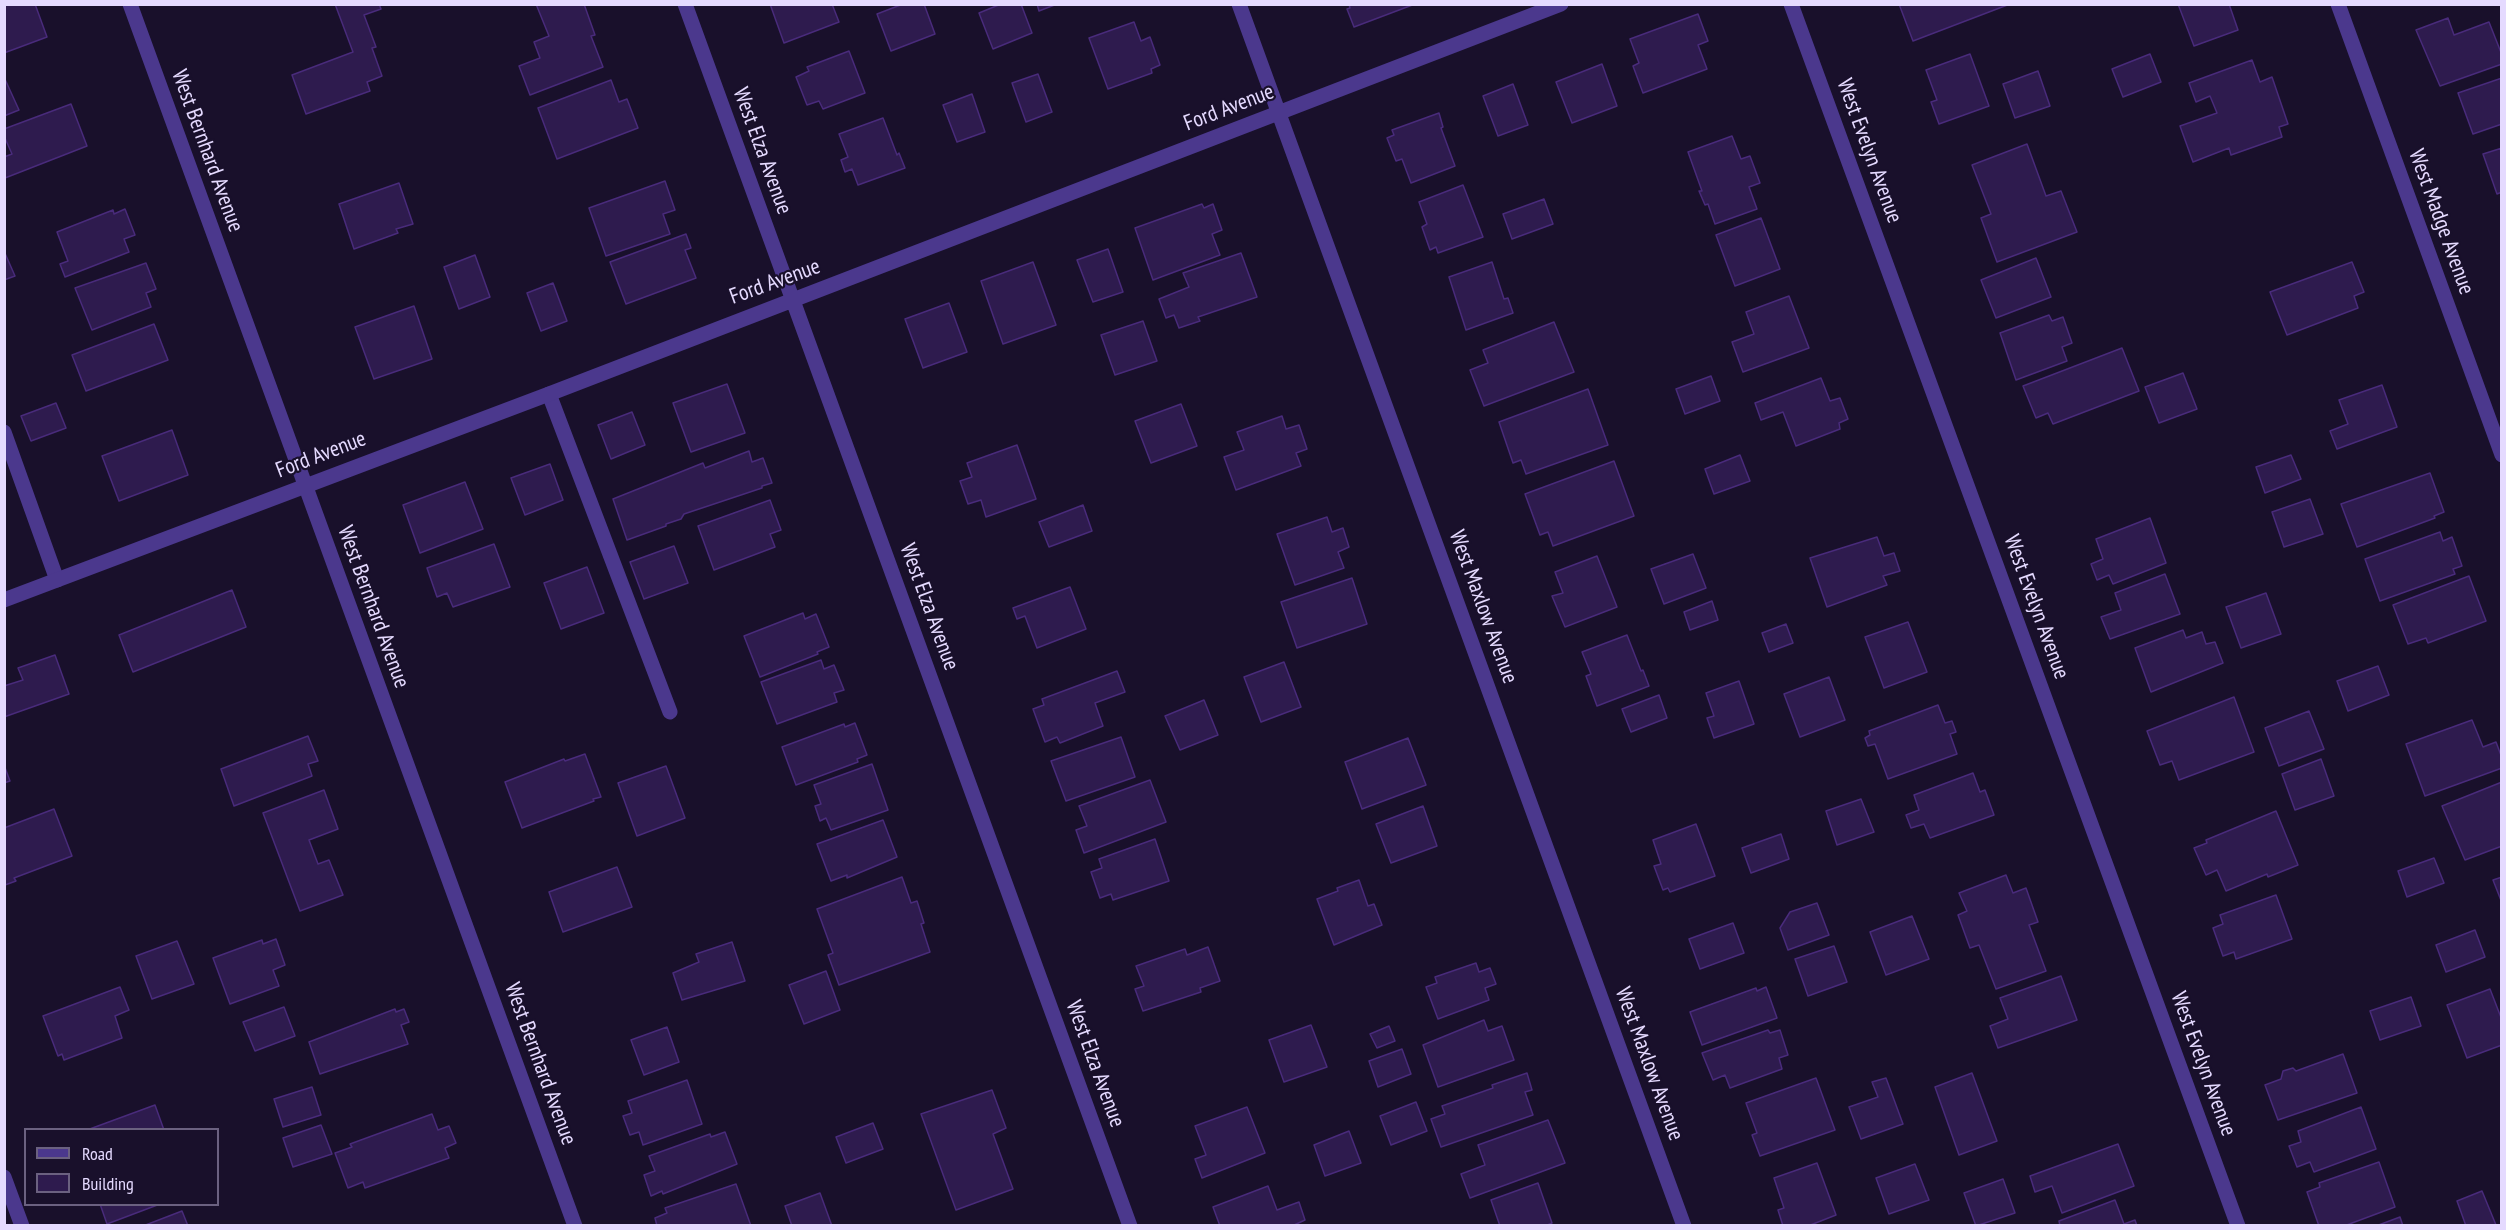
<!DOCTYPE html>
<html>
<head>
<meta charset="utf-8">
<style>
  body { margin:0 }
  #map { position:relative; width:2506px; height:1230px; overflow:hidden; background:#19102b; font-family:"PT Sans Narrow",sans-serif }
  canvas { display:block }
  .frame { position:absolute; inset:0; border:6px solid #e5daff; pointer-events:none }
  .legend { position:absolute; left:24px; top:1128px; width:195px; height:78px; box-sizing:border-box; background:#19102b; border:2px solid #6b6180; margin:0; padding:8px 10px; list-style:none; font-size:18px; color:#e5daff }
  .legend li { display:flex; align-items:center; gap:12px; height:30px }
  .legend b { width:30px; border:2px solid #6b6180 }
</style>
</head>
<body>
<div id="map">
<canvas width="2506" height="1230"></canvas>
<div class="frame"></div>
<ul class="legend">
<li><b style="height:8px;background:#4b388d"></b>Road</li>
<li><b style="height:16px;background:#2e1b4e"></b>Building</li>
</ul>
</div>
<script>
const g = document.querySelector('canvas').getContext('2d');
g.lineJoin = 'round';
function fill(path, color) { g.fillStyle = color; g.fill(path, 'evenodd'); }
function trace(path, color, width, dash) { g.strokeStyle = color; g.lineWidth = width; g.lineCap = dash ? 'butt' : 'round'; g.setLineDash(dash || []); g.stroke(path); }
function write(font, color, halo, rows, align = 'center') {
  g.font = font + ' "PT Sans Narrow",sans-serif'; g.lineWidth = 4.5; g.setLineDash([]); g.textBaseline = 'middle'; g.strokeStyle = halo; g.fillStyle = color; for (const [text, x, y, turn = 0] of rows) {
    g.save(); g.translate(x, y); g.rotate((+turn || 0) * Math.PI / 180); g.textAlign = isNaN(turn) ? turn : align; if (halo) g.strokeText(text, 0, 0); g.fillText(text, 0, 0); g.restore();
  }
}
const building = new Path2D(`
  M10 4H35L47 37 4 53V6Z
  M335 4H379L381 9 364 15 376 47 372 48 382 76 367 82 370 91 306 114 292 75 353 52Z
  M536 4H584L595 35 591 36 603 67 530 95 519 66 540 58 534 42 549 36Z
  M770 4H832L839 22 784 43Z
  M903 4H924L935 34 891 51 877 14Z
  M1001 4H1021L1032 33 993 49 979 13Z
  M1037 4H1057L1039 11Z
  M1349 4H1415L1354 27 1347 9 1350 8Z
  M1899 4H2010L1913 41Z
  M2178 4H2229L2238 30 2194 46Z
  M1698 14 1708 41 1698 45 1707 69 1643 93 1633 66 1639 63 1630 39Z
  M2448 18 2454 35 2489 22 2502 55V64L2440 86 2416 30Z
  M1134 22 1141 41 1150 37 1160 65 1151 69 1152 73 1108 89 1089 38Z
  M849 51 865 93 823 109 819 101 807 105 796 77 809 71 807 67Z
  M1970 54 1989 106 1939 124 1931 102 1937 100 1926 70Z
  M2150 54 2161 82 2123 97 2112 69Z
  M2252 60 2260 82 2272 77 2288 124 2279 127 2282 137 2231 155 2229 148 2193 162 2180 126 2217 113 2210 96 2196 102 2189 83Z
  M1602 64 1617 106 1572 123 1556 82Z
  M2038 71 2050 106 2015 118 2003 84Z
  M1038 74 1052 112 1026 122 1012 83Z
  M4 77 19 110 4 116Z
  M2502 78V124L2473 134 2458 93Z
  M611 80 619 102 627 99 638 128 557 159 538 108Z
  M1513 84 1528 125 1498 136 1483 96Z
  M972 94 985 132 957 142 943 105Z
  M71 104 87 146 5 178 4 157 12 154 4 136V129Z
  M1439 113 1443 127 1441 128 1455 166 1411 183 1402 159 1396 161 1387 138 1394 135 1392 130Z
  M883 118 897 155 899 153 905 168 858 185 852 169 845 172 841 160 848 157 839 134Z
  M1732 136 1741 159 1750 156 1760 183 1749 187 1757 209 1715 224 1708 204 1705 205 1699 191H1702L1688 152Z
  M2027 144 2046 196 2061 191 2077 232 1997 262 1981 218 1991 214 1972 165Z
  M2502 148V192L2497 194 2483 154Z
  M665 181 675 210 663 214 670 234 606 256 589 208Z
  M399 183 413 224 396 229 398 233 354 249 339 204Z
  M1463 185 1483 237 1438 253 1436 247 1430 250 1422 227 1427 224 1419 202Z
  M1544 199 1553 224 1512 239 1503 214Z
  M1202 204 1204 208 1213 204 1222 230 1212 234 1220 255 1153 280 1135 228Z
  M125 209 135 235 124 239 129 252 65 277 60 264 68 261 57 232 113 210 114 214Z
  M1761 218 1780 269 1735 286 1716 235Z
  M686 234 691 248 685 250 696 278 626 304 610 262Z
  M1108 249 1123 292 1093 302 1077 260Z
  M4 251 15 276 4 280Z
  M1241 253 1257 297 1198 317 1200 321 1179 328 1174 315 1166 318 1159 299 1189 287 1183 273Z
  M475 255 490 297 459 309 444 267Z
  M2036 258 2051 297 1996 318 1981 280Z
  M1033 262 1056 325 1003 344 981 281Z
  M1492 262 1504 299 1508 298 1513 313 1466 330 1449 277Z
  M2352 262 2364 292 2354 296 2358 308 2287 335 2270 292Z
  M146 263 156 289 146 293 151 307 92 330 75 288Z
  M553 283 567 321 541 331 527 293Z
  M1789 296 1809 348 1743 372 1732 342 1754 334 1746 312Z
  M949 303 967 352 923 368 905 319Z
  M414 306 432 359 374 379 355 327Z
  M2049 315 2052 321 2063 317 2072 343 2062 347 2067 361 2016 380 2000 333Z
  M1143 321 1157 361 1115 375 1101 335Z
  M1554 322 1574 372 1484 406 1470 370 1488 363 1483 350Z
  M154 324 168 360 86 391 72 355Z
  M2122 348 2139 391 2053 424 2048 413 2036 418 2023 386Z
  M2183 373 2197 409 2159 423 2145 387Z
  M1711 376 1720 401 1685 414 1676 389Z
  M1821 378 1830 401 1840 398 1848 419 1839 423 1840 429 1796 446 1783 412 1761 420 1755 403Z
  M727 384 745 433 691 452 673 403Z
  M2382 385 2397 427 2337 449 2330 431 2348 424 2339 400Z
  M1588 389 1608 445 1526 474 1521 460 1513 463 1499 422Z
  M56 403 66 428 31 441 21 416Z
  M1181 404 1197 446 1151 463 1135 421Z
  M632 412 645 445 611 459 598 425Z
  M1282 416 1286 429 1299 425 1307 449 1296 453 1301 466 1236 490 1224 457 1244 450 1237 432Z
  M172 430 188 475 119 501 102 456Z
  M1017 445 1036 499 986 517 981 500 968 504 960 481 972 477 967 463Z
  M749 451 752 462 763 458 772 483 762 486V488L684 514 681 519 666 524V526L627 540 613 499 703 463 705 468Z
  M1740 455 1750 481 1714 494 1705 469Z
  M2291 455 2301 479 2265 493 2256 467Z
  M1614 461 1634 516 1553 546 1548 532 1540 535 1525 494Z
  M550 464 563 500 525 515 511 478Z
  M2430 473 2444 512 2434 516 2435 518 2357 547 2341 504Z
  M465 482 483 529 420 553 403 505Z
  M2310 499 2323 534 2284 547 2272 512Z
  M770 500 781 530 770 534 775 547 714 570 698 526Z
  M1083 505 1092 531 1049 547 1039 522Z
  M1327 517 1332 532 1343 528 1349 547 1338 552 1344 568 1295 585 1277 534Z
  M2150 518 2166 563 2113 584 2109 575 2097 580 2091 564 2103 559 2096 539Z
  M2440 532 2443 541 2452 537 2462 566 2453 569 2455 574 2380 601 2365 559Z
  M1877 537 1884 556 1894 553 1900 571 1883 576 1887 585 1827 607 1810 558Z
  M494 544 510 587 453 607 447 593 437 597 427 568Z
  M674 546 688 583 644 599 630 562Z
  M1693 554 1706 588 1664 604 1651 569Z
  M1597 556 1617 607 1565 627 1552 596 1563 593 1555 572Z
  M587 567 604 613 561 629 544 583Z
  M2165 574 2180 614 2110 639 2101 617 2121 610 2115 593Z
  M2469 576 2486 621 2428 643 2426 638 2408 644 2393 605Z
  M1352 578 1367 624 1297 648 1281 602Z
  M1070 587 1086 629 1037 648 1025 616 1017 619 1013 608Z
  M232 590 246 627 133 672 119 635Z
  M2266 593 2281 634 2241 648 2226 607Z
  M1712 601 1718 620 1690 630 1684 612Z
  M803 613 805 619 816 614 829 647 817 652 818 654 760 677 744 636Z
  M1908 622 1927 672 1884 688 1865 637Z
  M1786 624 1793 643 1769 652 1762 633Z
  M2183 630 2186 638 2202 632 2206 644 2215 642 2223 663 2151 692 2135 648Z
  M1627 635 1641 671 1643 670 1649 686 1597 706 1586 676 1591 674 1582 652Z
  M55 655 69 694 4 717V686L23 680 18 668Z
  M821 660 824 669 834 665 844 690 834 693 837 702 777 724 761 682Z
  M1284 662 1301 707 1261 722 1244 677Z
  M2378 666 2389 695 2348 711 2337 681Z
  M1117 671 1125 692 1095 703 1103 726 1060 743 1057 737 1045 742 1033 709 1044 705 1042 699Z
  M1829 677 1845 720 1800 737 1784 694Z
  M1739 681 1754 724 1714 738 1707 718 1714 716 1706 693Z
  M1659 695 1667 718 1631 732 1622 709Z
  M2234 697 2254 752 2179 780 2172 761 2160 765 2147 731Z
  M1204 700 1218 735 1180 750 1165 716Z
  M1938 705 1945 723 1952 721 1956 732 1950 734 1957 754 1888 779 1875 744 1868 746 1865 738 1870 735 1869 731Z
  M2309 711 2324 749 2279 766 2265 728Z
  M2472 720 2483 747 2496 742 2502 758V768L2425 796 2406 744Z
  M855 723 867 755 857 759 858 762 796 785 782 747 844 724 845 727Z
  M308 736 318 761 308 764 312 776 234 806 221 769Z
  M1121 737 1135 777 1066 801 1051 761Z
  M1408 738 1426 785 1362 809 1345 762Z
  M585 754 601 797 593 799 594 801 522 828 505 782 564 759 565 761Z
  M2321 759 2334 796 2295 810 2282 774Z
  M872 764 888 810 831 830 826 818 820 821 815 806 821 804 814 785Z
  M4 765 10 781 4 783Z
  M666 766 685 818 637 836 618 783Z
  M1973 773 1980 792 1985 790 1994 815 1930 838 1924 824 1911 828 1906 815 1919 810 1914 795Z
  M1150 780 1166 822 1084 853 1076 830 1087 826 1079 806Z
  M2502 782V846L2465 860 2442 806Z
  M324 790 338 829 309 840 318 864 329 860 343 895 300 911 263 813Z
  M1861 799 1874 832 1837 845 1826 811Z
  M1423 806 1437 846 1391 863 1376 824Z
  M54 809 72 856 14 878 16 881 5 885 4 828Z
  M2276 811 2298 865 2268 877 2267 874 2226 891 2217 870 2206 875 2194 848 2207 843 2206 840Z
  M883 820 897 857 847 878V875L831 881 817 844Z
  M1696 824 1715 876 1670 892 1668 888 1663 890 1654 866 1661 864 1653 840Z
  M1781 834 1789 859 1751 873 1742 848Z
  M1155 839 1169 881 1113 900 1111 894 1100 898 1091 872 1102 868 1099 859Z
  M2434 858 2444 883 2407 897 2398 871Z
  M617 867 632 907 563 932 549 892Z
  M2006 875 2013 893 2026 888 2038 922 2029 925 2046 971 1996 989 1979 945 1970 948 1958 915 1967 911 1959 893Z
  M902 877 911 903 917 901 924 923 921 924 930 952 839 985 828 955 833 953 817 909Z
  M2502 877V903L2493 880Z
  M1359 880 1368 906 1374 904 1382 925 1334 945 1317 899 1338 891 1337 888Z
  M2276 895 2292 939 2236 959 2234 952 2223 956 2213 928 2223 924 2220 915Z
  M1817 903 1829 935 1788 950 1780 928 1790 912Z
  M1912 916 1929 959 1886 975 1870 932Z
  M1733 923 1744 953 1700 969 1689 939Z
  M2475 930 2485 957 2446 972 2436 945Z
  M276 939 285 965 273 970 279 986 230 1004 213 958 262 940 263 944Z
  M177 941 194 984 152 999 136 956Z
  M732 942 745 981 682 1000 673 973 699 962 696 954Z
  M1834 946 1847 982 1808 996 1795 959Z
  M1208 947 1220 981 1200 988 1201 992 1143 1011 1135 989 1144 986 1136 966 1185 949 1187 955Z
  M1476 963 1479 972 1490 968 1496 984 1485 988 1489 1000 1438 1019 1426 987 1437 983 1435 977Z
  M826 971 840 1010 804 1024 789 985Z
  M2061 976 2077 1020 1998 1048 1990 1026 2008 1019 2000 998Z
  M120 987 129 1010 115 1016 122 1038 64 1060 62 1054 58 1056 43 1016Z
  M1766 987 1777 1018 1702 1045 1690 1012 1756 988 1757 991Z
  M2490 989 2502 1020V1045L2467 1058 2447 1005Z
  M2411 997 2421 1026 2380 1040 2370 1011Z
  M284 1007 295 1036 255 1051 243 1022Z
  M395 1009 396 1012 404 1009 409 1022 401 1025 408 1044 320 1074 309 1042Z
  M1484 1020 1488 1031 1502 1026 1514 1060 1438 1087 1423 1045Z
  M1311 1025 1327 1067 1284 1082 1269 1040Z
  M1389 1026 1395 1041 1377 1048 1370 1034Z
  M667 1027 679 1062 644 1075 631 1040Z
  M1768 1030 1770 1033 1780 1030 1788 1055 1779 1058 1782 1069 1730 1088 1725 1075 1713 1080 1702 1053Z
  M1402 1049 1411 1074 1378 1087 1369 1061Z
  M2343 1054 2357 1093 2278 1120 2265 1085 2281 1079 2283 1071 2293 1068 2296 1071Z
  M1527 1073 1532 1090 1525 1092 1533 1115 1441 1147 1431 1119 1445 1114 1442 1106 1493 1088 1492 1085Z
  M1972 1073 1997 1141 1959 1155 1935 1087Z
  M1816 1078 1835 1130 1760 1156 1752 1135 1757 1133 1746 1103Z
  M1886 1078 1903 1124 1861 1139 1849 1107 1878 1097 1872 1082Z
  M687 1080 702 1124 643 1145 639 1132 630 1135 623 1116 632 1113 628 1101Z
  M312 1087 321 1115 283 1127 274 1099Z
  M992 1090 1006 1128 993 1134 1013 1189 956 1210 921 1114Z
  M1416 1102 1427 1131 1391 1145 1380 1116Z
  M155 1105 164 1130H87Z
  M1247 1107 1265 1153 1202 1178 1195 1159 1206 1155 1195 1126Z
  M2361 1107 2376 1149 2314 1172 2310 1162 2297 1167 2289 1146 2301 1142 2298 1131Z
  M432 1114 438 1130 449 1126 456 1143 445 1148 449 1158 365 1188 363 1182 348 1188 335 1153 352 1147 350 1144Z
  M1548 1120 1565 1163 1470 1198 1461 1174 1485 1165 1478 1145Z
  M873 1123 883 1149 846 1163 836 1137Z
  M321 1125 332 1154 293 1167 283 1138Z
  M1349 1131 1361 1163 1325 1176 1314 1145Z
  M725 1132 737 1164 663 1194 662 1191 651 1196 644 1175 655 1171 649 1156 710 1134 711 1137Z
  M2118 1144 2134 1186 2062 1213 2052 1186 2035 1192 2030 1176Z
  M2379 1162 2395 1207 2344 1226H2319L2307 1192 2320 1187 2319 1183Z
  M1817 1163 1836 1215 1808 1226H1783L1778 1210 1784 1208 1774 1178Z
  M1915 1164 1929 1200 1889 1214 1876 1178Z
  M2003 1179 2015 1213 1976 1226 1964 1193Z
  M1538 1183 1552 1223 1545 1226H1500L1491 1200Z
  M736 1184 751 1226H657L655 1218 667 1213 665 1208Z
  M1268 1186 1277 1210 1299 1202 1305 1220 1292 1226H1220L1213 1207Z
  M2482 1191 2496 1225 2466 1226 2457 1201Z
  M820 1193 832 1226H792L785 1206Z
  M2115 1200 2124 1224 2135 1220 2137 1226H2060L2059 1221Z
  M100 1204H160L107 1224Z
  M182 1211 188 1226H143Z
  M2400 1217 2403 1226H2376Z`);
const service = new Path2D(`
  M549 394 670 712
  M4 432 57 580`);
const minor = new Path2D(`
  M130 4 575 1226
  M685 4 1130 1226
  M1239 4 1684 1226
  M1791 4 2238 1226
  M2338 4 2502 455
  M4 600 549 394 1561 4
  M4 1177 22 1226`);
const streetNames = [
  ["Ford Avenue",1229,108,-21],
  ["West Bernhard Avenue",207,151,70],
  ["West Elza Avenue",762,151,70],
  ["West Evelyn Avenue",1869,151,70],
  ["West Madge Avenue",2441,222,70],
  ["Ford Avenue",775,282,-20],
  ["Ford Avenue",321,455,-21],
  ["West Bernhard Avenue",373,607,70],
  ["West Elza Avenue",929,607,70],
  ["West Maxlow Avenue",1483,607,70],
  ["West Evelyn Avenue",2036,607,70],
  ["West Bernhard Avenue",540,1064,70],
  ["West Elza Avenue",1095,1064,70],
  ["West Maxlow Avenue",1649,1064,70],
  ["West Evelyn Avenue",2203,1064,70]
];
fill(building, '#2e1b4e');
trace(building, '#492b7b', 1.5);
trace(service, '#4b388d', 15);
trace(minor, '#4b388d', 15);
write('22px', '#e5daff', '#19102b', streetNames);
</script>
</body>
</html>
